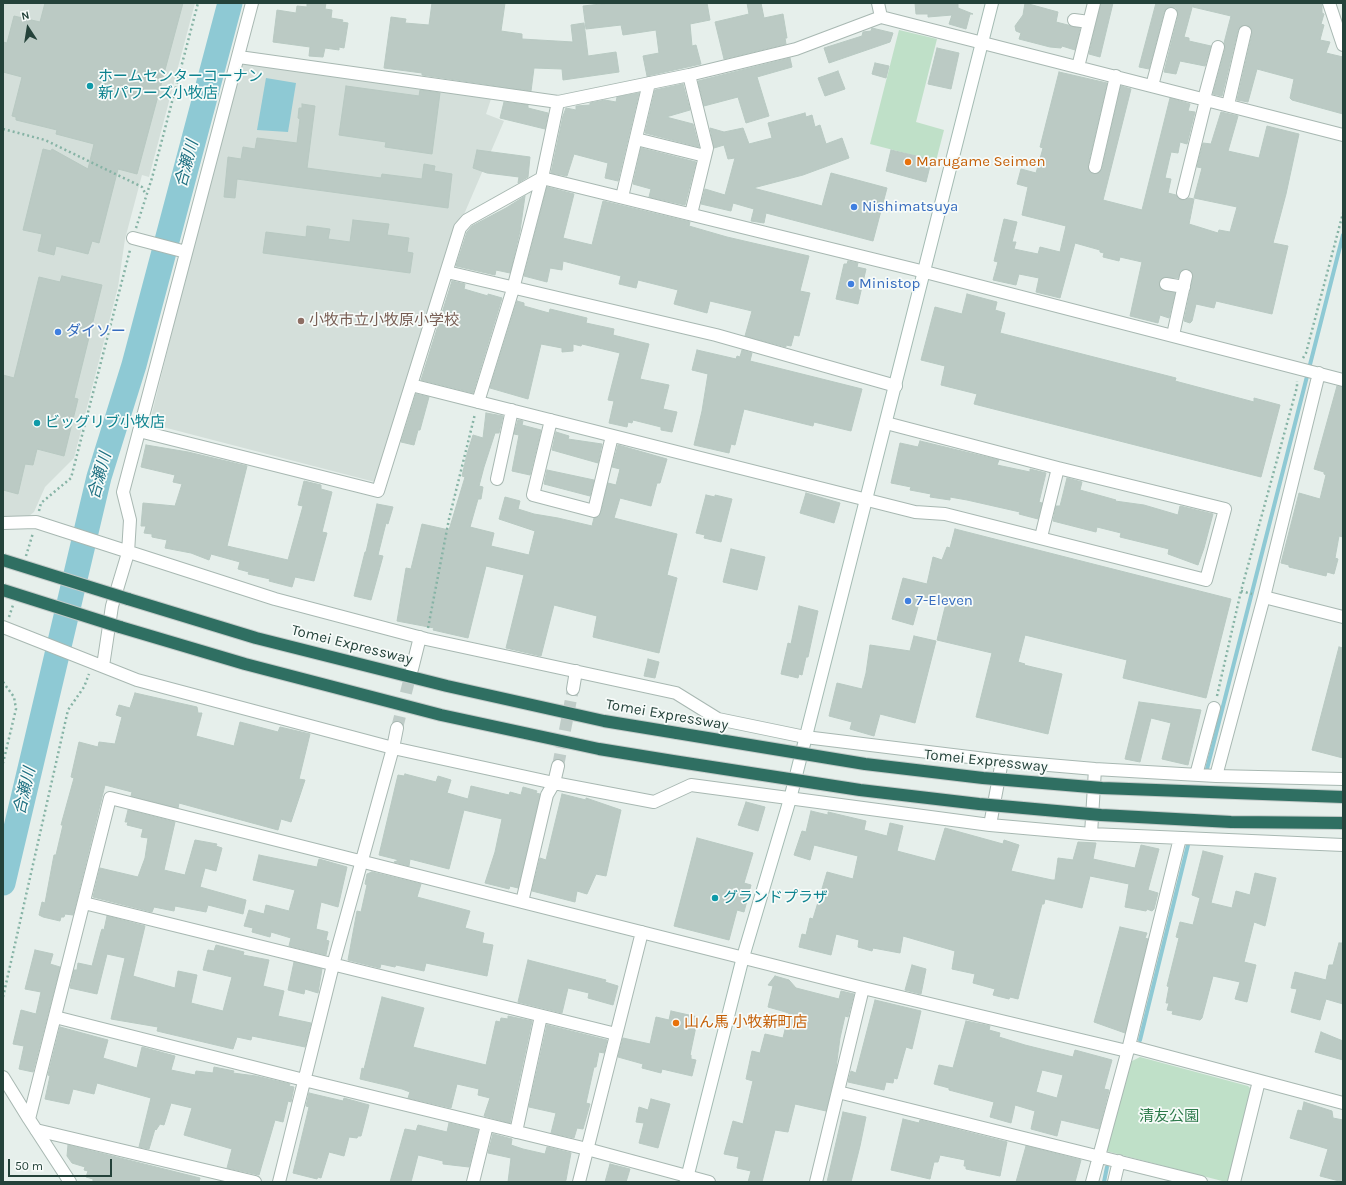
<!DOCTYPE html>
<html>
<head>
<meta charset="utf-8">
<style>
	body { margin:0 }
	#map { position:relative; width:1346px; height:1185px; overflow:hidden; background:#e6efeb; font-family:Karla,sans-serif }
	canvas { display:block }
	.frame { position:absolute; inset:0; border:4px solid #24423a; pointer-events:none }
	.north { position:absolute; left:8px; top:8px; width:40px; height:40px; -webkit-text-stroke:3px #f7fbf9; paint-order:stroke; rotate:348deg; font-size:11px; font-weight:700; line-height:16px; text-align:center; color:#24423a }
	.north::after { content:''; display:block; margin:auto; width:14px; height:18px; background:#24423a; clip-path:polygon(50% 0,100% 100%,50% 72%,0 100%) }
	.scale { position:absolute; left:8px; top:1159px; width:104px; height:18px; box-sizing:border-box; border:2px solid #24423a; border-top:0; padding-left:5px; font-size:12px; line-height:14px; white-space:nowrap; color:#24423a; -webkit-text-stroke:3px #f7fbf9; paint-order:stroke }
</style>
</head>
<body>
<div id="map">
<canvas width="1346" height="1185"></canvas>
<div class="frame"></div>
<div class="north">N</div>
<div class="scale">50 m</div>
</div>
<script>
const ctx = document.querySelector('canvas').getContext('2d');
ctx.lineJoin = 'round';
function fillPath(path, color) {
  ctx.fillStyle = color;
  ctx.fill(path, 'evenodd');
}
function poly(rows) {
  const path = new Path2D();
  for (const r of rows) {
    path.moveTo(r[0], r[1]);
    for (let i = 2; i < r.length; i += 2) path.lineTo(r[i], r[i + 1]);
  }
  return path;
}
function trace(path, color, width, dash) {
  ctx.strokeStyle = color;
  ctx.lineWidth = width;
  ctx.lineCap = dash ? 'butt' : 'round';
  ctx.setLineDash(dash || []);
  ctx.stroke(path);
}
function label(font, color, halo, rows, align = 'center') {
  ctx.font = font + ' Karla,"Noto Sans JP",sans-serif';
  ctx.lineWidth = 3.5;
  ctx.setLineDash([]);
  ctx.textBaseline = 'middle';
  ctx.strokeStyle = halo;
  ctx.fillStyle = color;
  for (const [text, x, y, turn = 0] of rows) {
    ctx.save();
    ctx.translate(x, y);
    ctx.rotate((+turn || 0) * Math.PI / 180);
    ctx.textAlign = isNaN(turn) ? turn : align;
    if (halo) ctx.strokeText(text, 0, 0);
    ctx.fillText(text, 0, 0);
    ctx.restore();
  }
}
const built = poly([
	[3,3,195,3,149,177,142,175,125,239,118,287,74,458,45,487,34,512,29,516,3,518],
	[239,62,491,99,486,114,504,121,459,226,375,482,159,426,151,417]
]);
const green = poly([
	[899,30,937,39,916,122,944,130,936,161,870,144],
	[1140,1057,1248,1086,1253,1091,1231,1178,1226,1182,1106,1151,1128,1063]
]);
const water = poly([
	[266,78,296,83,288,132,257,130]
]);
const stream = poly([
	[1207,769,1343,235],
	[1140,1040,1188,845],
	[1104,1182,1107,1167]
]);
const river = poly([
	[3,883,99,477,134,365,230,3]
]);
const building = poly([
	[45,3,183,3,137,174,118,169,99,243,92,241,88,254,56,246,54,255,38,251,42,234,23,230,43,149,51,151,52,149,88,169,94,144,56,134,57,130,16,120,16,117,12,116,22,77,3,72,3,42,7,43,14,16,40,22,45,3],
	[307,3,326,3,325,9,332,10,331,18,343,20,342,22,348,23,344,48,339,47,339,50,325,48,323,57,309,56,310,47,273,42,277,10,296,13,297,6,307,7,307,3],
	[432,3,505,3,501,31,522,34,522,39,573,42,571,25,584,23,588,56,616,52,619,72,563,80,562,69,534,68,531,91,422,75,422,73,384,68,391,17,406,19,405,23,429,25,432,3],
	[610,3,707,3,710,20,690,24,692,46,696,45,701,64,647,76,643,56,659,53,656,30,623,35,621,25,586,29,583,6,610,3],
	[747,3,761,3,764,18,783,14,787,38,785,38,786,44,724,59,715,22,749,14,747,3],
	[915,3,958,3,958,8,973,14,970,14,966,29,949,24,952,15,928,17,928,14,916,14,915,3],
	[1025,3,1058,12,1056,22,1080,28,1075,50,1062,46,1061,48,1050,47,1019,39,1021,33,1016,31,1015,26,1023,15,1025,3],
	[1101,3,1113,3,1100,57,1089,54,1101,3],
	[1156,3,1322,3,1322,13,1324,14,1321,24,1324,25,1320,40,1330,42,1326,53,1343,57,1343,114,1292,100,1290,98,1294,79,1257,69,1248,102,1237,100,1252,34,1250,27,1246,25,1240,27,1238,30,1222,96,1213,94,1225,49,1224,43,1231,16,1193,7,1193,4,1184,37,1189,38,1189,41,1211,46,1205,66,1180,61,1176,74,1164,72,1178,16,1176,8,1169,7,1164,12,1149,69,1139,67,1156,3],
	[872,28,893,33,890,42,829,63,824,48,862,36,863,32,871,31,872,28],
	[937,48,959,53,951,89,928,84,937,48],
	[790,58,792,67,757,77,769,116,746,123,738,97,704,106,698,81,790,58],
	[875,63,889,66,886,78,872,74,875,63],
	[838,71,845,89,825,96,818,78,838,71],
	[1059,72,1107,83,1088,165,1090,172,1094,174,1100,172,1102,169,1121,86,1131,89,1103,200,1142,210,1170,98,1190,104,1188,111,1195,112,1187,144,1180,142,1178,153,1171,152,1165,178,1171,179,1168,193,1176,195,1182,200,1189,198,1194,199,1189,224,1218,233,1219,230,1230,232,1237,207,1194,198,1202,168,1197,167,1203,143,1211,144,1221,112,1238,116,1228,151,1259,158,1267,126,1299,134,1286,194,1273,243,1288,246,1272,314,1216,301,1214,308,1196,304,1192,321,1190,323,1184,321,1193,277,1191,271,1187,269,1181,271,1178,278,1164,277,1159,282,1162,290,1175,293,1169,318,1160,315,1158,323,1130,316,1142,262,1120,257,1119,261,1103,257,1104,253,1100,252,1100,250,1075,243,1060,298,1036,292,1039,278,1019,274,1016,285,993,280,998,262,994,261,1004,219,1017,222,1012,242,1016,242,1014,249,1038,254,1040,247,1060,252,1066,226,1022,215,1028,187,1017,184,1021,169,1036,173,1043,148,1040,147,1059,72],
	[683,84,690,110,666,117,693,124,699,147,645,133,655,90,683,84],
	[346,86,419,96,420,90,440,93,432,154,385,147,386,142,339,135,346,86],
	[639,93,618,181,605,178,608,163,574,154,567,176,551,173,563,116,566,108,576,110,576,106,590,105,590,103,605,100,616,102,617,97,639,93],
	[504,102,528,105,528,108,548,113,545,129,500,118,504,102],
	[302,104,315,106,307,168,381,178,382,174,422,179,424,164,435,166,434,171,452,174,448,208,237,179,235,198,224,197,228,157,241,159,243,147,255,149,257,138,297,143,300,119,298,118,299,108,302,108,302,104],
	[805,113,806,117,812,115,815,127,820,125,826,144,842,138,849,158,803,175,753,188,822,206,831,173,887,188,873,241,766,213,764,223,751,221,754,209,733,203,731,211,701,204,705,189,725,195,735,158,728,159,724,145,714,148,710,128,724,132,743,128,749,144,772,138,768,123,805,113],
	[641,148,696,162,685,205,649,197,651,189,633,184,641,148],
	[477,150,530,157,528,177,518,183,519,177,487,173,473,168,477,150],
	[891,150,929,159,928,166,930,166,926,182,886,171,891,150],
	[547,187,574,194,563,238,592,245,603,201,690,222,689,226,727,237,809,256,800,291,810,293,799,336,794,335,791,346,786,345,786,347,745,336,752,311,710,301,707,313,674,304,678,290,638,280,636,288,619,284,621,276,563,261,562,270,550,268,547,282,524,276,547,187],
	[525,196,520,231,510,273,496,270,495,275,456,266,467,232,472,226,506,208,525,196],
	[353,220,389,224,387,235,409,238,407,252,413,253,410,273,263,253,266,232,306,237,307,226,330,229,328,239,350,242,353,220],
	[848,261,858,263,857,267,866,269,858,304,836,299,844,264,847,264,848,261],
	[62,276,102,285,74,398,78,399,64,456,37,449,33,465,25,464,18,494,3,490,3,375,14,378,39,277,60,282,62,276],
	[452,281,465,284,464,289,488,296,488,294,502,298,473,393,421,380,452,281],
	[967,294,997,302,995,310,1005,313,1000,333,1176,378,1175,381,1254,402,1254,398,1280,405,1261,477,974,404,977,394,941,385,945,366,921,360,935,307,962,314,967,294],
	[517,301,524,303,524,306,549,313,550,309,587,318,586,323,614,329,613,335,649,344,640,379,669,385,663,409,677,412,672,432,661,430,661,427,633,420,632,423,628,422,627,427,609,423,614,401,608,400,620,353,582,344,581,346,573,344,573,351,562,352,562,348,541,344,528,399,490,388,517,301],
	[697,350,736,359,737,356,740,357,742,350,752,353,750,361,862,389,851,431,814,422,813,426,744,409,735,445,731,444,729,453,694,445,702,411,708,374,692,370,697,350],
	[1337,386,1343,387,1343,537,1339,536,1335,558,1338,559,1334,574,1327,572,1326,576,1289,567,1289,565,1281,563,1299,493,1320,499,1326,475,1324,474,1324,472,1314,469,1337,386],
	[416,394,429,397,420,430,418,430,414,445,401,442,416,394],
	[486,413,503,416,499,433,495,433,484,467,479,486,483,487,481,499,478,499,470,527,494,533,491,546,529,555,535,531,499,519,505,497,520,501,518,509,534,514,558,518,592,526,594,518,599,516,601,513,608,483,616,485,620,469,612,467,618,445,667,459,660,483,657,483,651,506,620,498,614,518,677,534,667,575,677,578,659,653,593,637,597,616,554,605,541,656,506,648,524,575,486,566,468,638,433,630,434,628,397,621,406,568,411,569,422,524,449,530,465,477,462,476,467,454,473,435,483,438,486,413],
	[518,420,523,421,522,425,541,430,530,475,512,471,519,435,514,434,518,420],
	[556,432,569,436,568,439,602,444,598,463,552,450,556,432],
	[920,441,999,460,997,465,1030,472,1030,469,1046,473,1039,502,1042,503,1038,519,1019,514,1020,512,967,500,950,497,950,500,930,497,931,494,910,490,911,487,891,483,900,443,918,447,920,441],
	[146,445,188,452,247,466,227,546,288,560,303,506,298,505,304,481,321,485,321,489,332,492,322,532,327,533,314,581,295,577,292,587,269,581,270,579,248,574,249,572,238,569,240,562,211,554,209,560,191,553,165,548,167,540,152,537,152,534,144,533,146,526,141,526,143,503,175,506,182,484,173,482,175,475,141,467,146,445],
	[547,470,594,480,590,496,544,484,547,470],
	[1067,478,1082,482,1080,490,1116,500,1115,501,1144,505,1178,515,1180,506,1213,514,1204,548,1198,565,1168,554,1169,549,1120,537,1121,533,1097,527,1096,532,1053,521,1056,506,1060,506,1067,478],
	[806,493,840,503,834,523,800,513,806,493],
	[706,495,715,497,715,495,732,499,721,542,704,538,705,535,696,533,706,495],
	[377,504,393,507,388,524,386,523,378,555,383,556,371,600,354,596,365,552,366,552,377,504],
	[955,529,1231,599,1206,698,1123,678,1127,660,1025,635,1018,662,1025,664,1024,665,1062,674,1048,734,976,717,992,653,937,640,946,603,921,596,913,625,892,619,903,578,927,584,933,557,942,560,947,547,950,548,955,529],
	[731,549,765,557,757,590,723,582,731,549],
	[799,606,818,611,808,657,806,657,802,675,799,674,798,678,781,674,788,643,791,644,799,606],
	[914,636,936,641,915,723,880,714,874,736,850,729,852,722,829,716,837,683,862,689,866,673,870,645,910,651,914,636],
	[1339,647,1343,648,1343,758,1312,750,1339,647],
	[648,659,659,662,655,678,644,676,648,659],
	[135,693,197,707,198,713,202,713,196,736,234,746,240,722,278,732,280,727,310,734,299,779,305,780,291,822,281,819,278,830,179,803,178,808,131,796,132,792,105,785,73,915,65,914,64,917,61,917,60,921,43,917,39,915,42,902,45,903,54,855,56,855,63,825,61,825,74,778,71,777,79,742,98,747,99,742,115,744,122,717,116,715,119,705,130,708,135,693],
	[1139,702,1201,710,1188,765,1162,759,1171,723,1151,718,1140,762,1125,759,1139,702],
	[405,774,436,782,438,776,451,780,447,793,468,799,471,786,509,795,510,792,521,795,523,787,537,791,536,793,540,794,518,888,510,886,509,889,485,883,495,852,502,819,464,810,449,869,410,859,409,866,394,862,399,860,379,855,398,775,404,776,405,774],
	[562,794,586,800,586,798,621,810,606,876,596,874,587,894,577,891,575,902,532,891,540,858,546,860,562,794],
	[746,802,765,807,758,831,738,825,746,802],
	[128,810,175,822,164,870,185,875,195,840,217,844,216,846,222,848,216,871,205,868,200,887,246,900,243,914,208,905,206,912,175,906,174,911,154,907,152,912,93,897,100,868,138,877,145,858,148,838,141,837,143,829,127,825,128,822,125,822,128,810],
	[811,811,828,815,828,812,866,821,864,830,887,836,890,823,903,826,897,851,935,861,945,828,1003,844,1004,840,1019,845,1011,871,1052,880,1055,880,1058,858,1073,860,1078,842,1096,843,1093,859,1135,868,1141,845,1159,849,1148,890,1158,893,1154,909,1152,911,1147,909,1146,911,1125,907,1129,884,1090,876,1082,908,1045,899,1044,904,1042,904,1018,999,1010,997,1009,999,993,995,995,989,973,983,975,974,952,969,955,951,903,936,900,953,873,948,872,951,858,947,859,940,836,934,831,955,799,947,802,934,806,935,810,918,813,919,827,872,853,879,858,856,814,845,810,860,794,855,802,831,806,832,811,811],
	[697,838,753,853,744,883,751,885,744,912,737,910,729,940,674,926,697,838],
	[1203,851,1223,856,1211,903,1232,908,1236,891,1250,895,1255,873,1276,878,1265,926,1254,922,1244,962,1256,965,1247,1002,1235,999,1240,982,1213,976,1202,1018,1200,1020,1172,1014,1173,1011,1167,1010,1169,1003,1166,1003,1169,987,1167,986,1179,938,1176,937,1180,922,1193,925,1200,898,1192,895,1203,851],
	[259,855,317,867,319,859,347,867,338,907,321,902,316,929,328,932,326,940,329,941,326,955,289,946,291,938,271,932,270,937,252,932,253,928,244,926,249,910,264,914,266,905,289,911,295,890,253,880,259,855],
	[372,872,421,884,417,897,470,911,465,928,484,933,482,943,493,945,487,976,426,963,424,971,396,965,395,967,381,964,380,968,348,960,357,911,361,912,367,885,365,884,367,874,372,872],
	[107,916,145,926,133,976,175,988,178,971,197,975,191,1003,223,1011,232,977,203,970,208,950,214,951,216,945,244,952,243,955,269,960,263,986,284,991,278,1016,311,1023,305,1047,252,1036,251,1040,237,1037,233,1049,157,1031,158,1027,111,1019,125,958,107,954,97,994,70,988,74,970,77,970,78,963,92,966,101,932,102,929,104,930,107,916],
	[1120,927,1147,933,1145,938,1148,939,1125,1033,1094,1022,1120,927],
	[1339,943,1343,943,1343,1004,1326,999,1320,1020,1291,1012,1297,989,1291,988,1295,972,1326,980,1329,965,1333,965,1339,943],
	[35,950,53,954,50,964,60,967,33,1072,19,1069,24,1046,13,1044,21,1010,36,1014,41,992,25,989,35,950],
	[528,960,606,980,605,982,618,986,613,1005,588,998,589,993,568,988,562,1013,518,1002,528,960],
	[294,962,322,969,318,993,305,989,304,994,288,990,294,962],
	[912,965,926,969,921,994,905,990,912,965],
	[775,976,789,980,796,988,839,999,841,991,854,994,848,1017,845,1016,840,1038,836,1068,826,1111,795,1104,788,1132,775,1130,762,1182,748,1182,751,1171,737,1168,739,1157,724,1154,733,1121,743,1124,753,1081,746,1079,752,1051,760,1053,765,1034,783,1038,789,1013,768,1007,773,986,768,985,775,976],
	[382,997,424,1008,413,1047,486,1065,496,1021,500,1022,501,1018,508,1019,508,1016,532,1021,510,1123,484,1116,490,1098,478,1095,479,1089,457,1084,451,1108,408,1098,410,1092,402,1089,360,1079,362,1068,364,1069,382,997],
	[875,1000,921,1011,912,1049,906,1047,897,1079,894,1078,893,1083,886,1082,884,1090,848,1082,851,1071,856,1073,875,1000],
	[671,1011,698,1017,690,1055,691,1055,691,1059,696,1060,692,1076,662,1069,661,1073,642,1068,643,1064,618,1057,623,1038,650,1044,656,1017,669,1020,671,1011],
	[966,1021,990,1026,989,1030,1000,1033,999,1037,1025,1045,1073,1057,1075,1050,1112,1060,1104,1089,1109,1090,1099,1129,1061,1120,1057,1136,1031,1129,1035,1111,1015,1105,1011,1123,990,1117,994,1102,949,1090,949,1088,934,1084,939,1065,953,1068,966,1021],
	[1042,1070,1063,1075,1057,1098,1036,1092,1042,1070],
	[547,1025,607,1040,604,1053,599,1052,596,1067,594,1067,586,1103,590,1104,583,1129,577,1128,574,1138,551,1133,556,1113,529,1107,547,1025],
	[60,1027,108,1040,103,1058,137,1068,142,1047,175,1056,171,1070,195,1075,196,1071,213,1073,214,1067,234,1071,233,1073,256,1076,290,1084,289,1086,294,1087,291,1102,288,1101,283,1122,275,1120,259,1175,227,1168,232,1149,184,1135,192,1108,171,1103,164,1125,160,1124,156,1130,155,1129,149,1149,139,1147,151,1098,97,1083,94,1094,73,1089,69,1104,45,1099,50,1076,48,1075,60,1027],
	[1321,1032,1343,1041,1343,1060,1315,1052,1321,1032],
	[309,1093,343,1101,344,1098,369,1105,361,1136,358,1136,357,1138,349,1137,344,1156,329,1152,321,1178,318,1177,317,1179,293,1173,309,1107,306,1106,309,1093],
	[651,1099,670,1104,658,1148,639,1143,644,1123,636,1122,639,1107,648,1110,651,1099],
	[1304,1102,1332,1111,1333,1118,1343,1120,1343,1182,1320,1176,1328,1149,1290,1138,1298,1110,1302,1111,1304,1102],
	[843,1112,866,1117,860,1146,851,1182,827,1182,843,1112],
	[903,1119,919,1123,920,1120,1007,1142,1000,1176,966,1169,966,1166,964,1166,965,1160,940,1155,938,1162,934,1162,930,1179,891,1170,903,1119],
	[449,1123,478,1130,469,1167,443,1164,443,1161,418,1155,411,1182,390,1182,405,1129,416,1131,418,1125,447,1132,449,1123],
	[493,1134,512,1139,511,1145,523,1149,545,1154,547,1147,571,1153,566,1180,565,1182,508,1182,511,1158,488,1153,493,1134],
	[68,1145,200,1178,199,1182,93,1182,93,1179,86,1177,88,1171,84,1170,85,1167,72,1163,67,1156,68,1145],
	[1026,1146,1081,1160,1075,1182,1016,1182,1026,1146],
	[610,1164,630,1169,626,1182,605,1182,610,1164]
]);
const streetTunnel = poly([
	[397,728,412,669],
	[558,766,573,689]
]);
const path = poly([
	[3,129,45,140,132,182,142,187,146,195],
	[136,228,152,178,198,3],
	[1303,358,1306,353,1343,213],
	[39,511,41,503,71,478,130,250],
	[26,556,33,533],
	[1241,591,1252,594],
	[9,617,13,605],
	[428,628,449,519,475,414],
	[3,682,14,697,16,709,3,763],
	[1217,696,1241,591,1297,387,1297,381],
	[3,997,68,710,84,687,89,674]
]);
const street = poly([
	[878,3,881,17],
	[1329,3,1343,45],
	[1074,20,1089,22],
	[239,57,558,102],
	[1078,67,1094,3],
	[689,75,707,148,691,214],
	[1152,86,1171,14],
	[1204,99,1218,47],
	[1228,105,1245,32],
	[636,139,705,156],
	[1095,167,1116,76],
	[1183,193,1206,100],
	[622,197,649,83],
	[133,238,186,252],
	[447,272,716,335,896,386],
	[1166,284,1184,287],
	[1173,335,1186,276],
	[411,385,915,512,945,514,1206,580,1225,509,1058,468,886,423],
	[478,402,513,289,542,178,558,102,689,75,796,49,881,17,1343,135],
	[551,420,533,495,594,511,612,436],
	[139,431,378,491,460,228,467,220,542,178,925,272,1343,380],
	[497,479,512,410],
	[3,523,36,522,275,599,426,639,676,693,718,719,805,737,1002,761,1095,769,1216,776,1343,779],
	[1041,537,1058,468],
	[1264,597,1343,617],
	[3,627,137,680,393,748,554,783,654,802,691,785,990,825,1091,834,1343,845],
	[103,666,112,606,128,553,130,520,123,492,252,3],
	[412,669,420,637],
	[573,689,576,671],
	[1196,775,1214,708],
	[1216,776,1264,597,1319,373],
	[990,825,1002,761],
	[1091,834,1095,769],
	[522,902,547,795,554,783,558,766],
	[84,903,616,1034],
	[55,1017,304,1080,587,1149,709,1182],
	[1129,1046,1343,1103],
	[3,1077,29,1119,70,1182],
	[838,1092,1201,1182],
	[29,1119,110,798,863,988,1127,1051],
	[36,1130,255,1182],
	[516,1132,541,1016],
	[279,1182,333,965,393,748,397,728],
	[473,1182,487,1125],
	[579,1182,642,932],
	[816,1182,863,988],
	[1092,1182,1129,1046,1180,838],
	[1114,1182,1119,1161],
	[1234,1182,1259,1081]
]);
const secondary = poly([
	[686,1182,743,957,790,799,992,3]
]);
const highway = poly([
	[128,599,256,638,447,686,604,721,677,733],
	[120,627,245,664,441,715,599,749,673,761]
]);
const highwayBridge = poly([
	[3,560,128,599],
	[3,590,120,627],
	[677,733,865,764,983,778,1102,788,1343,797],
	[673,761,860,790,979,804,1101,815,1231,822,1343,823]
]);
const markers = [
	[90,86,4,"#0f9aa8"],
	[908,162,4,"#e8710a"],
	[854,207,4,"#3f7fe0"],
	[851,284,4,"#3f7fe0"],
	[301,321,4,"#8d6e63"],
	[58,332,4,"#3f7fe0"],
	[37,423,4,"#0f9aa8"],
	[908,601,4,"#3f7fe0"],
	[715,898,4,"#0f9aa8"],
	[676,1023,4,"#e8710a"]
];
const cultureNames = [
	["ホームセンターコーナン",98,77],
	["新パワーズ小牧店",98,94],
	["ビッグリブ小牧店",45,423],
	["グランドプラザ",723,898]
];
const foodNames = [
	["Marugame Seimen",916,162],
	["山ん馬 小牧新町店",684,1023]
];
const shopNames = [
	["Nishimatsuya",862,207],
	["Ministop",859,284],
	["ダイソー",66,332],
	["7-Eleven",916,601]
];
const educationNames = [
	["小牧市立小牧原小学校",309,321]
];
const streetNames = [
	["Tomei Expressway",352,645,14],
	["Tomei Expressway",667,715,10],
	["Tomei Expressway",986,761,6]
];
const parkNames = [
	["清友公園",1169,1117]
];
const waterNames = [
	["合瀬川",187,164,-75],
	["合瀬川",100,476,-75],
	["合瀬川",25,791,-77]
];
fillPath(built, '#d4dfda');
fillPath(green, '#bfe0c8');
fillPath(water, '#8ec9d4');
trace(stream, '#8ec9d4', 4);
trace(river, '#8ec9d4', 25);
fillPath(building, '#bbcac4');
trace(building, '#b8c9c2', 1);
trace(streetTunnel, '#bfccc8', 12, [12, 6]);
trace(street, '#a8b8b2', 14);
trace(secondary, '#a4bbb3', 14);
trace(highway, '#c2cac8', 14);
trace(path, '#86b3a5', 2.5, [2, 3]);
trace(street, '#fff', 12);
trace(secondary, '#fff', 12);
trace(highway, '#2f6f62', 12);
trace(highwayBridge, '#c2cac8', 14, []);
trace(highwayBridge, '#2f6f62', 12);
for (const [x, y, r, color] of markers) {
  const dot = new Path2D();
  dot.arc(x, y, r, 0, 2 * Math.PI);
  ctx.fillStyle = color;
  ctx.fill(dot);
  trace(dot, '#f7fbf9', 1.5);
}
label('15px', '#0d838f', '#f7fbf9', cultureNames, 'left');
label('15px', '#c56008', '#f7fbf9', foodNames, 'left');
label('15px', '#366cbe', '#f7fbf9', shopNames, 'left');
label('15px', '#785e54', '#f7fbf9', educationNames, 'left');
label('15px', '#24423a', '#f7fbf9', streetNames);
label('15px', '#2d7a4b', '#f7fbf9', parkNames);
label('italic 16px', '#1c6f80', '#f7fbf9', waterNames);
</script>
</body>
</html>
